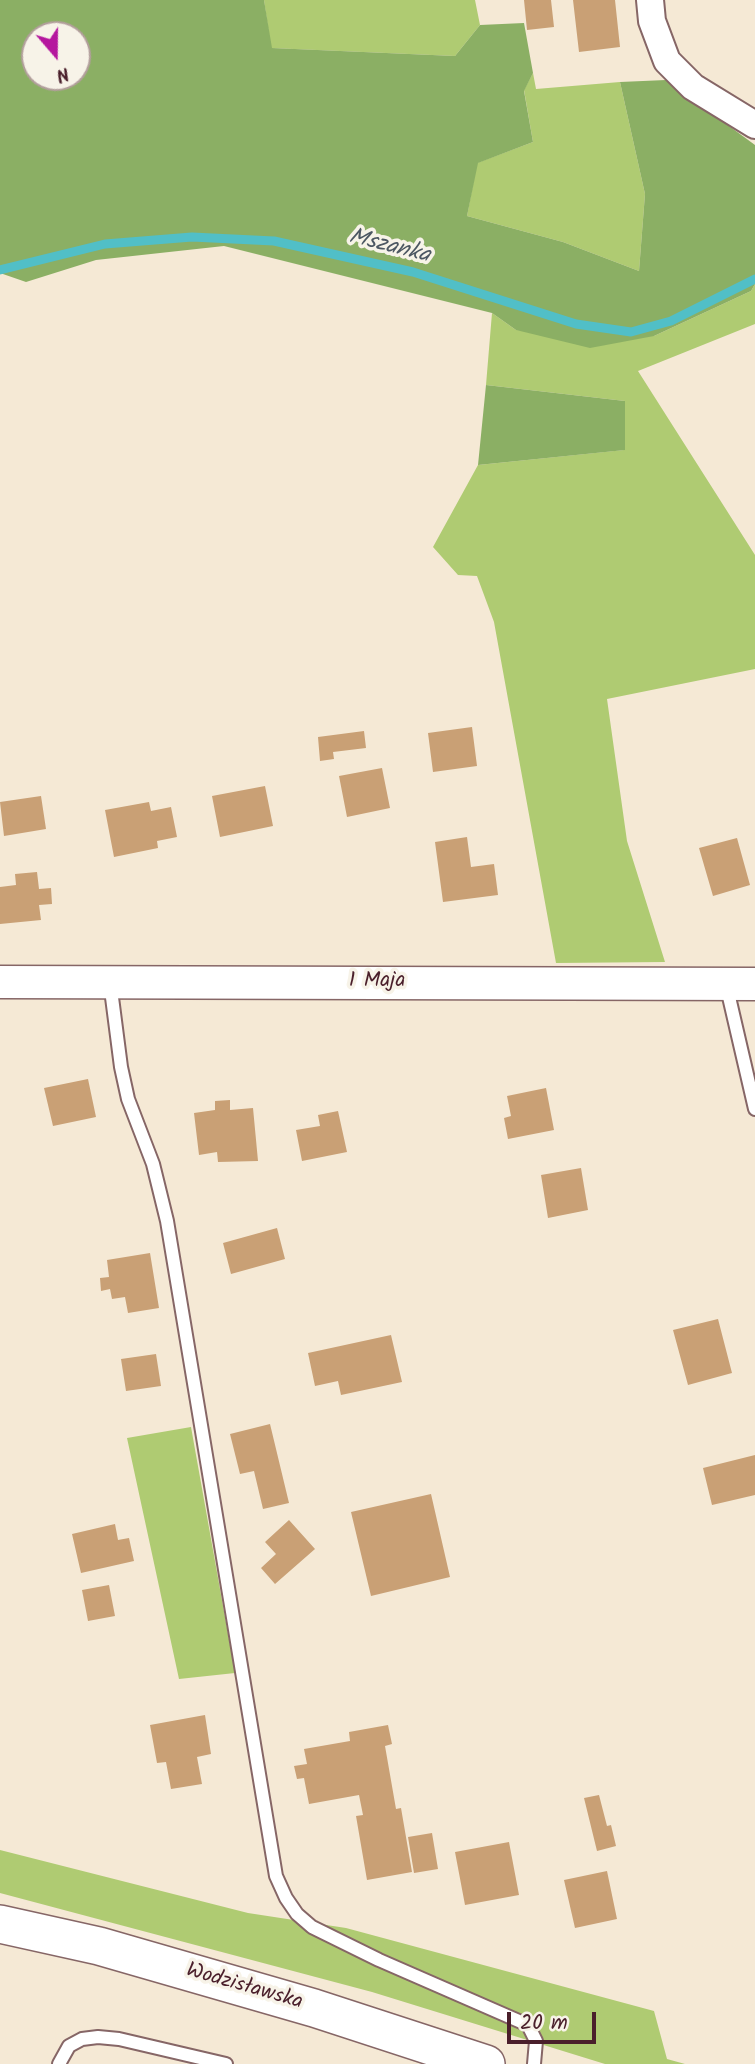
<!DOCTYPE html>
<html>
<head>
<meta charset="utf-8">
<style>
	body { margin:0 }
	#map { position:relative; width:755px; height:2064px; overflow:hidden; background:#f5e9d5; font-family:Kalam,sans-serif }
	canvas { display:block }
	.north { position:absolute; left:21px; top:21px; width:70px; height:70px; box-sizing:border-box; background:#f7f3e8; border:2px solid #b29e9c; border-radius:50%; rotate:160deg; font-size:19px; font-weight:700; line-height:28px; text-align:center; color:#4a1f2b }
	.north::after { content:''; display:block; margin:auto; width:24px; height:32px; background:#b5179e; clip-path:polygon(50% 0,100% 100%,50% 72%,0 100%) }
	.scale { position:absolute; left:507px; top:2012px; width:89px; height:32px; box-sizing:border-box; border:4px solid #4a1f2b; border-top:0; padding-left:9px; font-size:21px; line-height:24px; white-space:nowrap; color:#4a1f2b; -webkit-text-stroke:5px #f7f3e8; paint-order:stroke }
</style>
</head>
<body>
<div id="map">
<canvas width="755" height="2064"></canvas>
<div class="north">N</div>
<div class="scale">20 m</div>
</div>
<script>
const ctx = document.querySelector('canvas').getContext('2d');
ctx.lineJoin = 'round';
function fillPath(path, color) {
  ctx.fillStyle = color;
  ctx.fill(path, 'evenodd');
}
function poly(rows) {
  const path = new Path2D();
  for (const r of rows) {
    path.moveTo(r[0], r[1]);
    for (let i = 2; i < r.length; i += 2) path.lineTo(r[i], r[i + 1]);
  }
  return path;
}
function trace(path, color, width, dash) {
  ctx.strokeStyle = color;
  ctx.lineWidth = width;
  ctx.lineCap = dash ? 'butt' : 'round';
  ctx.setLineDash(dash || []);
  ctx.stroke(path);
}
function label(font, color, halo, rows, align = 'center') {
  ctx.font = font + ' Kalam,sans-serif';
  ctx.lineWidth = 7;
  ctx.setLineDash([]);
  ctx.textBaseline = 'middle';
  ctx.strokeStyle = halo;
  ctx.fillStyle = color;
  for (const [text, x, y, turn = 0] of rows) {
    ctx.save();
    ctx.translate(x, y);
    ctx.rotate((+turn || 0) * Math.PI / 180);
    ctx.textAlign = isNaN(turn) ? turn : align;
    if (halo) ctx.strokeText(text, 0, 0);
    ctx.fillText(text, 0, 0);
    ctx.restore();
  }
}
const green = poly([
	[264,0,475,0,480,25,455,56,271,48],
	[533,73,536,89,620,82,645,194,639,271,563,242,467,216,477,163,533,142,524,90],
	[755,284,755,324,638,371,755,555,755,669,607,699,627,841,665,962,556,963,494,622,477,576,458,575,433,547,478,465,624,450,625,401,486,385,492,313,516,330,654,336,751,291],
	[191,1427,235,1673,179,1679,127,1438],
	[0,1850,248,1913,346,1928,654,2011,667,2059,685,2064,605,2064,372,1992,0,1893]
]);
const forest = poly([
	[0,0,264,0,272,48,455,56,480,25,524,23,533,73,524,91,533,142,478,163,467,216,563,242,639,271,645,194,620,82,666,80,755,145,755,284,751,291,654,336,590,348,516,330,492,313,224,246,96,260,26,282,0,273],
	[35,35,77,35,77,77,35,77],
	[486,385,625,401,625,450,478,465]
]);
const stream = poly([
	[0,270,105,244,192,237,274,241,413,272,576,324,631,332,671,321,755,279]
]);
const building = poly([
	[524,0,551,0,554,27,527,30],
	[573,0,615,0,620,47,579,52],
	[472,727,477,766,433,772,428,733],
	[364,731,366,748,333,752,334,759,320,761,318,737],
	[382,768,390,808,347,817,339,776],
	[265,786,273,826,220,837,212,796],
	[41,796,46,829,4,836,0,802],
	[149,802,151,811,171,807,177,837,157,841,158,848,114,857,105,810],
	[467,837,471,867,494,864,498,895,443,902,435,842],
	[737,838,750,885,713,896,699,848],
	[37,872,39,889,51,888,52,904,39,905,41,920,0,924,0,887,16,885,15,874],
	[88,1079,96,1117,53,1126,44,1088],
	[546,1088,554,1130,508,1139,504,1118,511,1116,507,1096],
	[230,1100,230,1110,253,1108,258,1161,218,1162,217,1152,199,1155,194,1113,215,1110,215,1101],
	[338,1111,347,1152,302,1161,296,1130,320,1126,318,1115],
	[581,1168,588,1210,548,1218,541,1175],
	[277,1228,285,1259,231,1274,223,1243],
	[150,1253,159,1308,128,1313,125,1297,112,1299,110,1289,101,1291,100,1278,109,1277,107,1260],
	[718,1319,732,1373,688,1385,673,1330],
	[391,1335,402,1382,341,1395,338,1381,315,1386,308,1353],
	[156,1354,161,1386,126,1391,121,1359],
	[270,1424,289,1503,263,1509,254,1471,240,1474,230,1434],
	[755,1455,755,1495,712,1505,703,1468],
	[431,1494,450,1577,371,1596,351,1512],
	[289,1520,315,1549,275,1584,261,1568,276,1554,265,1542],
	[115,1524,118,1540,129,1538,134,1561,81,1573,72,1534],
	[109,1585,115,1616,88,1621,82,1590],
	[205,1715,211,1754,197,1757,202,1784,171,1789,166,1762,157,1763,150,1725],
	[388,1725,392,1744,385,1746,396,1809,401,1808,412,1872,367,1880,356,1816,363,1815,359,1795,309,1804,304,1778,297,1779,294,1766,307,1764,304,1749,350,1741,349,1732],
	[599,1795,607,1826,611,1825,616,1846,597,1851,584,1798],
	[432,1833,438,1869,414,1873,408,1837],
	[509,1842,519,1895,465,1905,455,1852],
	[607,1871,617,1919,575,1928,564,1880]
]);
const service = poly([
	[110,982,121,1067,128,1099,153,1164,167,1221,276,1876,286,1898,297,1914,312,1927,379,1960,528,2025,536,2041,534,2064],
	[726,984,755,1109],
	[59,2064,69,2046,82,2039,98,2037,119,2039,226,2064]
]);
const minor = poly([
	[650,0,652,21,667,61,693,87,755,125]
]);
const tertiary = poly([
	[0,982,755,984]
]);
const secondary = poly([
	[0,1924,99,1946,314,2008,486,2064]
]);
const streetNames = [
	["1 Maja",377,982],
	["Wodzisławska",244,1988,16]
];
const waterNames = [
	["Mszanka",389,248,14]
];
fillPath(green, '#afcb72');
fillPath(forest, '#8baf64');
trace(stream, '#51bfc7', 9);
fillPath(building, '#c9a075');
trace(service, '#866666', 16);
trace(minor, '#866666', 30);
trace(tertiary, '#866666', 35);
trace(secondary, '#866666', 40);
trace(service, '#fff', 12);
trace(minor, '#fff', 26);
trace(tertiary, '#fff', 32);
trace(secondary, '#fff', 37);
label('21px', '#4a1f2b', '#f7f3e8', streetNames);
label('italic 23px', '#4c5762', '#f7f3e8', waterNames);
</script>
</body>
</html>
